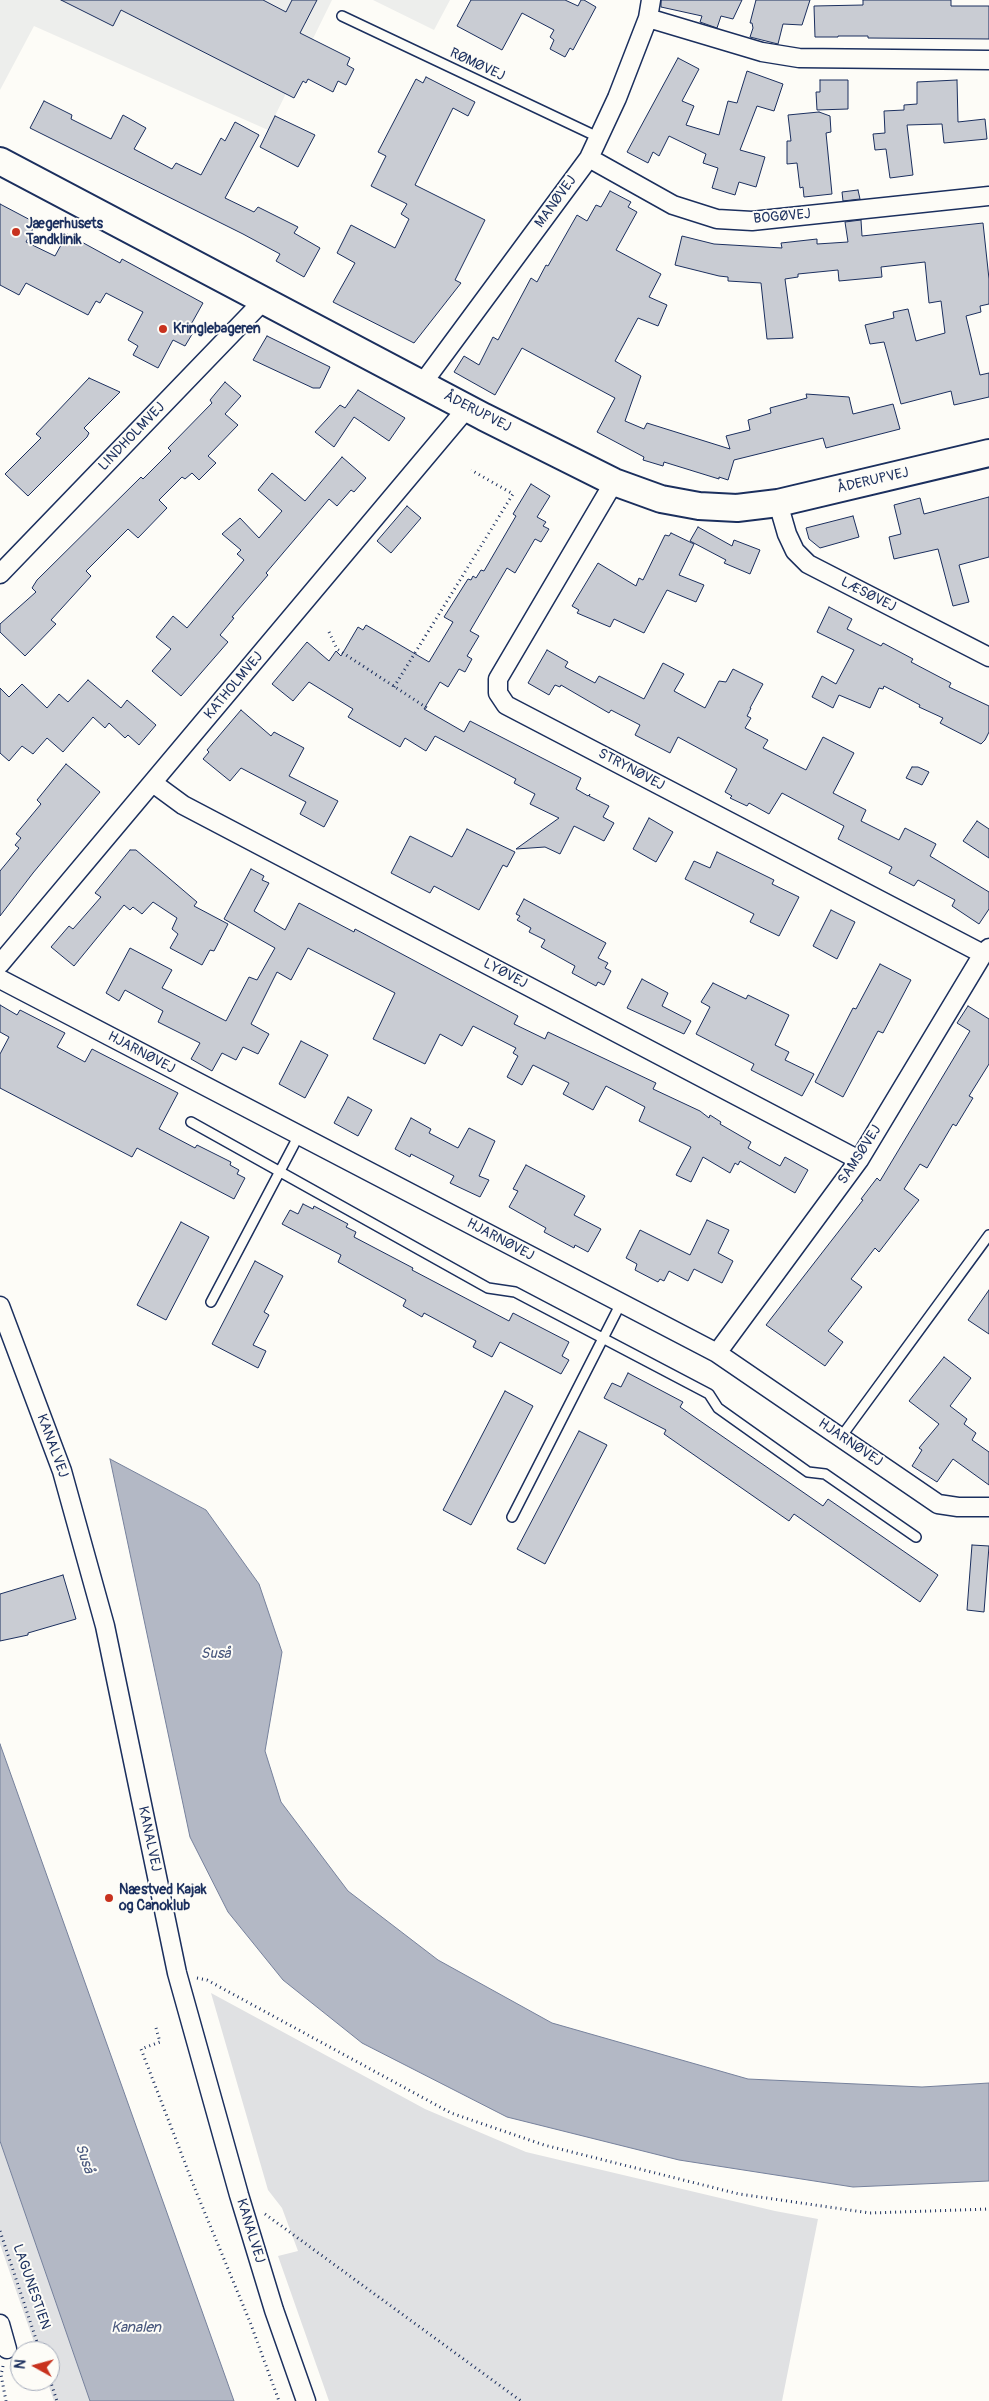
<!DOCTYPE html>
<html>
<head>
<meta charset="utf-8">
<style>
	body { margin:0 }
	#map { position:relative; width:989px; height:2401px; overflow:hidden; background:#fdfcf7; font-family:Pangolin,sans-serif }
	canvas { display:block }
	.north { position:absolute; left:10px; top:2341px; width:50px; height:50px; box-sizing:border-box; background:#fdfcf7; border:1px solid #a3aaba; border-radius:50%; rotate:277deg; font-size:14px; font-weight:700; line-height:20px; text-align:center; color:#1b2f5e }
	.north::after { content:''; display:block; margin:auto; width:18px; height:22px; background:#c8321e; clip-path:polygon(50% 0,100% 100%,50% 72%,0 100%) }
</style>
</head>
<body>
<div id="map">
<canvas width="989" height="2401"></canvas>
<div class="north">N</div>
</div>
<script>
const ctx = document.querySelector('canvas').getContext('2d');
ctx.lineJoin = 'round';
function fillPath(path, color) {
  ctx.fillStyle = color;
  ctx.fill(path, 'evenodd');
}
function poly(rows) {
  const path = new Path2D();
  for (const r of rows) {
    path.moveTo(r[0], r[1]);
    for (let i = 2; i < r.length; i += 2) path.lineTo(r[i], r[i + 1]);
  }
  return path;
}
function trace(path, color, width, dash) {
  ctx.strokeStyle = color;
  ctx.lineWidth = width;
  ctx.lineCap = dash ? 'butt' : 'round';
  ctx.setLineDash(dash || []);
  ctx.stroke(path);
}
function label(font, color, halo, rows, align = 'center') {
  ctx.font = font + ' Pangolin,sans-serif';
  ctx.lineWidth = 4;
  ctx.setLineDash([]);
  ctx.textBaseline = 'middle';
  ctx.strokeStyle = halo;
  ctx.fillStyle = color;
  for (const [text, x, y, turn = 0] of rows) {
    ctx.save();
    ctx.translate(x, y);
    ctx.rotate((+turn || 0) * Math.PI / 180);
    ctx.textAlign = isNaN(turn) ? turn : align;
    if (halo) ctx.strokeText(text, 0, 0);
    ctx.fillText(text, 0, 0);
    ctx.restore();
  }
}
const built = poly([
	[0,0,332,0,268,130,34,26,0,90],
	[373,0,450,0,434,30]
]);
const green = poly([
	[211,1993,425,2109,526,2152,775,2211,818,2219,782,2401,329,2401,278,2256,298,2251,282,2208,268,2190],
	[0,2141,90,2401,54,2401,47,2381,50,2381,50,2351,37,2351,0,2244]
]);
const water = poly([
	[110,1459,206,1510,259,1584,282,1652,265,1751,281,1802,348,1891,438,1960,552,2023,748,2079,922,2087,989,2083,989,2181,853,2187,679,2160,507,2117,362,2043,283,1980,228,1912,190,1837,110,1459],
	[0,1744,234,2401,90,2401,0,2141,0,1744]
]);
const building = poly([
	[61,0,263,0,286,12,292,0,317,0,300,33,350,58,347,65,354,69,346,85,338,81,333,92,308,79,306,83,303,81,294,98,121,10,113,26,61,0],
	[471,0,565,0,578,6,581,0,584,0,596,7,573,50,570,48,565,57,550,49,554,40,550,37,554,30,522,13,502,50,457,26,471,0],
	[661,0,742,0,733,19,721,16,717,28,700,22,702,16,661,7,661,0],
	[756,0,810,0,802,25,783,24,778,44,750,37,753,28,752,23,750,23,756,0],
	[863,0,951,0,951,6,989,6,989,39,868,38,868,36,838,36,838,37,815,37,814,6,863,5,863,0],
	[678,58,699,69,682,101,694,106,686,125,719,135,728,101,737,103,747,71,783,84,774,111,757,106,740,150,765,157,756,187,739,182,735,195,712,188,718,168,703,163,706,154,669,136,659,156,653,152,648,163,627,152,678,58],
	[426,77,475,102,468,116,453,108,415,185,485,220,455,280,461,283,414,343,333,302,355,263,337,253,351,225,395,248,409,219,401,214,407,204,371,186,386,156,378,152,416,79,423,83,426,77],
	[820,80,848,80,848,109,817,110,816,92,820,92,820,80],
	[957,80,958,122,985,119,987,139,944,143,942,124,907,125,913,175,890,178,886,149,875,150,873,134,885,133,884,111,904,110,904,105,917,104,917,82,957,80],
	[44,101,72,115,71,119,111,139,123,115,146,128,134,149,172,169,176,163,201,175,221,138,225,141,235,122,259,135,225,198,254,212,258,207,298,227,294,233,320,248,304,277,276,261,280,254,243,234,30,128,44,101],
	[819,112,830,116,831,132,826,133,832,194,804,197,803,187,800,188,797,163,787,164,787,141,791,141,788,115,819,112],
	[275,116,315,135,298,167,260,147,275,116],
	[858,190,860,199,843,201,842,192,858,190],
	[610,191,631,202,628,207,637,212,616,250,661,274,649,297,667,305,658,326,638,318,615,361,641,376,625,421,644,429,647,423,730,449,726,436,750,430,748,420,771,413,770,408,807,398,806,394,849,397,853,414,893,404,900,429,826,448,823,438,734,460,728,480,719,477,719,479,664,462,663,466,643,460,644,457,597,432,615,398,522,348,495,395,454,372,464,356,479,365,493,337,498,340,531,278,537,282,546,265,548,266,577,215,587,221,596,205,601,207,610,191],
	[0,204,36,223,26,242,55,256,67,234,120,263,122,259,203,303,189,328,194,331,185,346,173,340,158,368,133,355,138,346,128,340,143,312,106,293,100,303,96,301,88,315,26,283,19,295,0,285,0,204],
	[861,220,862,236,983,223,989,279,989,304,980,306,981,312,966,316,980,375,989,373,989,397,954,405,951,391,901,404,884,342,870,344,865,325,894,318,893,312,908,309,916,341,945,333,941,301,929,303,925,262,881,267,882,277,839,281,838,270,798,274,798,277,785,279,793,338,767,339,761,283,728,281,728,277,719,276,675,265,682,236,714,244,782,248,781,243,817,239,817,244,848,242,845,222,861,220],
	[267,336,330,367,320,388,313,388,253,360,267,336],
	[89,378,120,392,84,428,89,433,87,437,28,496,5,474,41,438,36,434,89,378],
	[225,382,241,396,225,414,238,425,208,456,216,463,199,480,192,473,185,479,182,477,159,500,167,508,138,538,128,529,86,571,91,576,51,620,56,624,25,656,0,632,0,624,36,592,32,588,37,580,141,477,143,479,171,451,168,448,212,403,210,400,225,382],
	[358,390,405,418,389,441,354,417,334,447,315,432,340,405,345,408,358,390],
	[342,457,366,478,354,492,351,490,337,506,329,499,266,573,268,575,232,617,234,618,220,635,228,642,181,696,152,671,171,649,156,637,173,616,187,628,244,560,237,554,241,550,222,534,240,518,259,538,282,511,258,490,272,473,305,501,342,457],
	[531,484,550,496,537,517,546,522,543,526,549,529,541,542,535,539,515,573,507,568,470,631,479,636,467,656,472,659,465,672,459,669,448,687,440,682,424,709,464,732,470,721,581,778,576,789,588,796,590,794,589,796,609,806,603,817,614,823,604,841,574,826,560,854,545,847,516,849,559,818,530,804,535,794,514,783,516,779,435,736,426,751,405,738,400,747,348,717,353,709,309,682,293,701,272,684,307,642,329,661,336,651,341,656,358,627,363,630,366,625,429,662,453,622,444,617,468,579,471,580,473,576,476,578,481,570,484,571,516,516,513,514,531,484],
	[989,497,989,557,959,565,969,602,953,606,938,549,894,559,889,537,901,534,894,505,920,498,924,514,989,497],
	[407,506,421,518,391,553,377,541,407,506],
	[853,516,859,537,820,548,809,539,806,528,853,516],
	[698,527,732,546,734,540,760,550,750,574,724,563,726,560,690,541,698,527],
	[671,533,694,544,679,575,704,585,696,602,667,590,644,633,614,619,610,627,577,613,579,610,572,606,598,563,636,586,639,578,643,580,665,535,669,536,671,533],
	[829,607,852,619,847,629,881,646,883,643,913,659,911,662,951,683,949,687,989,706,989,732,985,740,981,744,940,723,943,718,919,707,920,705,884,686,883,689,879,688,870,708,839,695,833,708,812,697,822,676,836,684,854,650,817,632,829,607],
	[547,650,568,662,565,667,595,683,599,676,644,699,663,663,684,674,674,691,705,708,719,681,726,682,733,669,763,684,750,708,751,708,747,716,751,718,745,728,768,740,763,748,806,770,823,737,854,753,833,793,866,810,861,821,899,840,905,828,936,844,930,856,989,892,989,909,979,924,952,906,955,900,918,880,914,886,889,873,892,867,838,839,844,826,782,793,769,814,749,803,747,806,730,798,732,796,725,792,737,769,678,737,670,753,635,735,640,725,611,710,609,713,561,685,560,687,555,685,549,695,528,683,547,650],
	[88,680,121,708,127,700,156,725,139,745,128,735,125,738,109,723,105,728,93,717,63,752,47,738,33,754,22,746,9,761,0,753,0,688,9,697,22,684,47,708,59,694,68,702,88,680],
	[241,710,271,736,274,732,304,748,289,776,338,801,324,827,300,814,306,802,241,768,230,781,203,759,209,752,207,750,241,710],
	[66,764,100,792,33,873,0,916,0,871,19,848,15,845,21,838,16,834,41,804,37,800,66,764],
	[912,767,918,767,929,772,922,785,906,778,912,767],
	[649,818,673,832,656,862,633,849,649,818],
	[977,821,989,829,989,858,963,841,977,821],
	[467,829,515,852,507,867,503,865,479,910,434,886,430,893,391,873,410,836,452,857,467,829],
	[130,850,136,850,197,902,194,906,228,924,214,951,210,950,202,965,170,948,178,934,172,929,177,918,153,902,142,914,133,907,130,910,124,905,74,966,51,947,69,926,73,929,101,897,95,893,130,850],
	[717,852,774,880,772,884,799,897,779,936,750,922,754,914,685,879,694,861,710,868,717,852],
	[251,869,264,876,262,880,269,883,254,911,285,930,299,903,354,932,355,929,518,1016,514,1024,545,1039,548,1032,656,1083,653,1089,700,1111,709,1118,710,1115,721,1122,720,1124,751,1142,748,1148,780,1166,785,1157,808,1170,795,1193,740,1161,738,1165,735,1163,730,1173,703,1157,691,1182,676,1175,691,1147,639,1121,645,1107,606,1086,593,1110,563,1094,569,1083,533,1065,522,1085,507,1077,518,1056,513,1053,516,1048,473,1026,462,1046,440,1034,425,1064,373,1039,395,993,308,948,291,980,277,972,251,1024,269,1034,258,1054,243,1047,236,1060,222,1053,212,1071,191,1059,200,1043,158,1022,163,1011,125,990,119,1001,106,993,130,948,172,970,162,988,226,1021,249,977,257,980,275,948,224,919,251,869],
	[524,899,606,943,598,958,608,963,605,968,611,971,604,985,598,982,596,986,572,973,575,966,541,947,545,940,529,932,531,928,517,920,520,916,516,914,524,899],
	[831,910,855,922,837,959,813,946,831,910],
	[880,964,911,980,883,1033,878,1031,843,1097,815,1082,853,1008,856,1009,880,964],
	[642,979,668,993,662,1006,691,1021,684,1034,627,1008,642,979],
	[713,983,746,999,748,995,789,1015,775,1045,789,1052,785,1060,814,1074,802,1096,751,1070,754,1064,696,1034,710,1007,701,1002,713,983],
	[0,1005,17,1015,20,1010,65,1033,57,1047,85,1062,92,1049,178,1093,159,1129,195,1148,197,1145,231,1162,230,1165,239,1170,237,1174,245,1178,234,1199,137,1148,132,1157,0,1088,0,1054,9,1037,0,1032,0,1005],
	[968,1006,989,1019,989,1064,969,1096,973,1098,956,1126,953,1124,927,1168,920,1164,904,1189,919,1200,879,1252,875,1248,851,1279,862,1287,828,1331,843,1342,825,1366,766,1325,863,1200,861,1199,877,1178,880,1181,970,1031,957,1023,968,1006],
	[301,1041,328,1055,305,1098,279,1084,301,1041],
	[348,1097,372,1110,358,1136,334,1123,348,1097],
	[411,1118,431,1129,429,1133,458,1148,469,1128,495,1141,479,1176,489,1180,480,1197,450,1183,454,1176,411,1154,410,1157,395,1149,411,1118],
	[526,1165,585,1196,574,1215,601,1229,588,1252,575,1245,574,1248,544,1232,546,1228,509,1207,518,1191,513,1189,526,1165],
	[303,1204,313,1209,314,1206,348,1224,346,1227,356,1232,354,1237,413,1268,412,1270,509,1321,513,1313,569,1342,562,1356,569,1360,561,1374,500,1342,492,1357,473,1347,476,1341,424,1313,422,1317,403,1306,406,1300,338,1262,341,1255,282,1224,290,1210,298,1214,303,1204],
	[707,1220,729,1230,718,1253,733,1261,722,1283,694,1269,688,1281,669,1271,664,1281,660,1279,658,1282,635,1270,637,1264,626,1258,640,1230,690,1255,707,1220],
	[181,1222,209,1237,166,1320,137,1305,181,1222],
	[255,1261,283,1276,264,1312,269,1315,253,1345,266,1351,258,1368,212,1344,255,1261],
	[989,1290,989,1334,968,1320,989,1290],
	[944,1357,971,1378,950,1406,967,1419,964,1424,976,1433,972,1440,989,1452,989,1485,953,1459,937,1482,912,1466,922,1450,919,1448,939,1424,909,1401,944,1357],
	[628,1373,683,1402,680,1407,823,1506,828,1499,938,1575,920,1602,794,1514,789,1521,664,1434,666,1430,604,1398,612,1383,621,1387,628,1373],
	[505,1391,533,1406,471,1525,443,1510,505,1391],
	[579,1431,607,1445,545,1564,517,1549,579,1431],
	[972,1545,989,1546,984,1612,967,1610,972,1545],
	[63,1575,76,1619,28,1633,28,1635,0,1641,0,1594,63,1575]
]);
const path = poly([
	[329,632,337,649,430,710],
	[394,687,513,494,471,470],
	[197,1978,207,1980,451,2113,544,2145,739,2194,870,2213,989,2209],
	[156,2028,160,2042,141,2049,195,2189,250,2322,279,2401],
	[265,2214,521,2401],
	[0,2231,40,2351],
	[3,2366,1,2375,6,2401],
	[50,2380,57,2401]
]);
const lane = poly([
	[342,16,600,138],
	[191,1122,488,1288,515,1292,709,1394,718,1408,808,1472,825,1474,916,1537],
	[211,1302,299,1135],
	[841,1437,989,1235],
	[512,1517,621,1303]
]);
const street = poly([
	[648,18,762,52,799,58,989,60],
	[589,158,673,205,717,219,752,221,989,196],
	[422,384,589,158,617,98,648,18,651,0],
	[614,482,498,679,498,693,506,705,983,954],
	[778,503,787,534,795,551,808,564,989,657],
	[0,574,265,299],
	[153,783,183,805,859,1160],
	[0,964,467,408],
	[0,979,717,1353,938,1504,958,1507,989,1507],
	[0,1306,62,1471,105,1626,177,1973,239,2195,274,2310,306,2401],
	[717,1353,859,1160,983,954,989,948],
	[0,2324,7,2349]
]);
const secondary = poly([
	[0,161,484,417,614,482,661,499,699,506,737,508,778,503,989,453]
]);
const markers = [
	[16,232,5,"#c8321e"],
	[163,329,5,"#c8321e"],
	[109,1898,5,"#c8321e"]
];
const streetNames = [
	["RØMØVEJ",477,65,25],
	["MANØVEJ",556,202,-54],
	["BOGØVEJ",782,217,-5],
	["ÅDERUPVEJ",477,412,27],
	["LINDHOLMVEJ",132,437,-46],
	["ÅDERUPVEJ",873,481,-13],
	["LÆSØVEJ",868,595,27],
	["KATHOLMVEJ",234,686,-50],
	["STRYNØVEJ",631,770,28],
	["LYØVEJ",505,974,28],
	["HJARNØVEJ",141,1053,28],
	["SAMSØVEJ",860,1155,-57],
	["HJARNØVEJ",500,1240,28],
	["HJARNØVEJ",850,1443,34],
	["KANALVEJ",52,1446,70],
	["KANALVEJ",149,1839,78],
	["KANALVEJ",250,2231,73],
	["LAGUNESTIEN",31,2287,71]
];
const poiNames = [
	["Jægerhusets",26,224],
	["Tandklinik",26,240],
	["Kringlebageren",173,329],
	["Næstved Kajak",119,1890],
	["og Canoklub",119,1906]
];
const waterNames = [
	["Suså",216,1654],
	["Suså",84,2159,71],
	["Kanalen",136,2328]
];
fillPath(built, '#edeeec');
fillPath(green, '#e0e1e3');
fillPath(water, '#b3b8c5');
trace(water, '#76819c', 1);
fillPath(building, '#c9ccd3');
trace(building, '#1b2f5e', 1);
trace(lane, '#1b2f5e', 12);
trace(street, '#1b2f5e', 21);
trace(secondary, '#1b2f5e', 30);
trace(path, '#1b2f5e', 3, [1, 4]);
trace(lane, '#fdfcf7', 9);
trace(street, '#fdfcf7', 18);
trace(secondary, '#fdfcf7', 26);
for (const [x, y, r, color] of markers) {
  const dot = new Path2D();
  dot.arc(x, y, r, 0, 2 * Math.PI);
  ctx.fillStyle = color;
  ctx.fill(dot);
  trace(dot, '#fdfcf7', 2);
}
label('14px', '#1b2f5e', '#fdfcf7', streetNames);
label('bold 14px', '#1b2f5e', '#fdfcf7', poiNames, 'left');
label('italic 15px', '#49587d', '#fdfcf7', waterNames);
</script>
</body>
</html>
